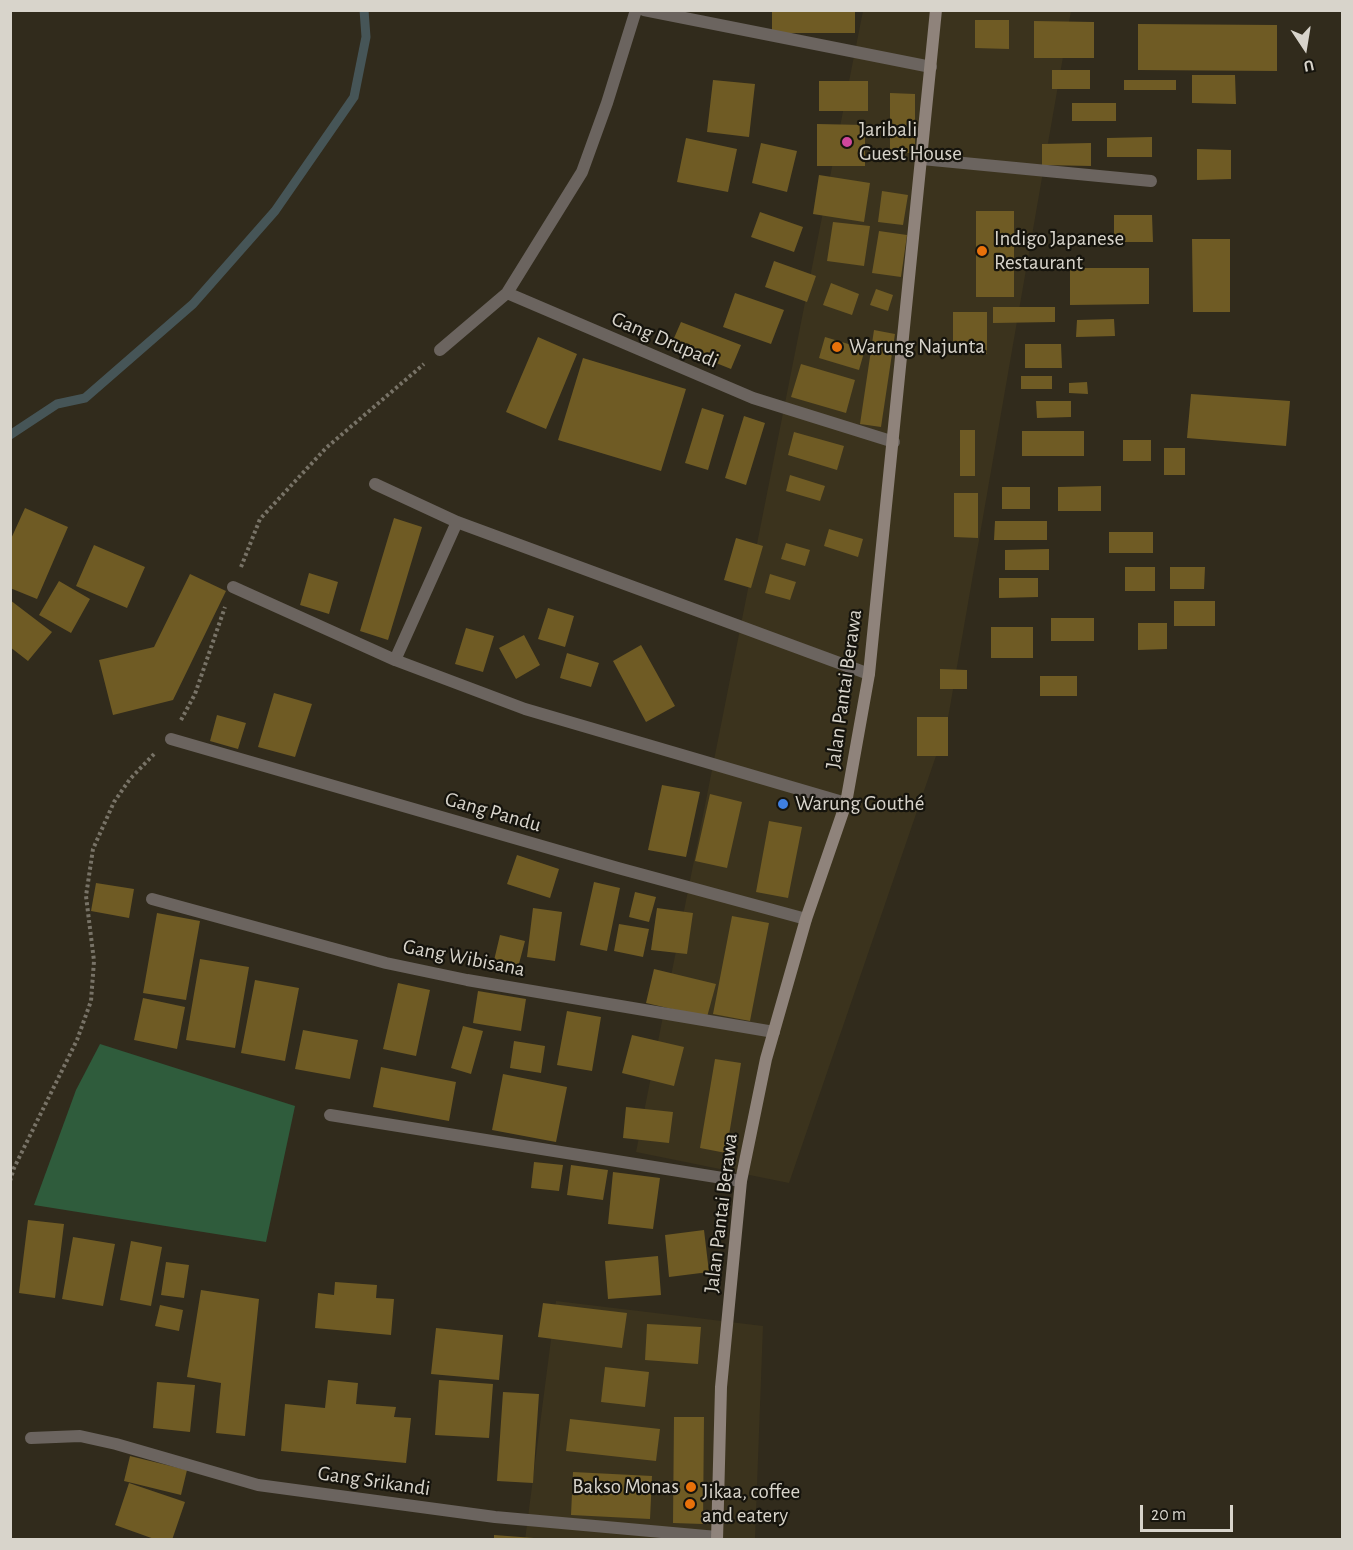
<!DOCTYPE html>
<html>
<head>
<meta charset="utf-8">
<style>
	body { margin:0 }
	#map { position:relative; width:1353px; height:1550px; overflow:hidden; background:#312b1c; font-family:"Alegreya Sans",sans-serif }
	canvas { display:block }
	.frame { position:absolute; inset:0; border:12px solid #d8d4cb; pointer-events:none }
	.north { position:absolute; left:1275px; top:18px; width:60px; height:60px; -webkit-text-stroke:4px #16140d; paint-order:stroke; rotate:168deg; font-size:16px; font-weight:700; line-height:24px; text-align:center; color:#d8d4cb }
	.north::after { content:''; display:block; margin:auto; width:21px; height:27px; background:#d8d4cb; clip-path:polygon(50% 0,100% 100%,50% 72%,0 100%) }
	.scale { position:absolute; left:1140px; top:1505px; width:93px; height:27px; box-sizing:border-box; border:3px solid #d8d4cb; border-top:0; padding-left:8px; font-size:18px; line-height:21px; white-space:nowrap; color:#d8d4cb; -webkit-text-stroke:4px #16140d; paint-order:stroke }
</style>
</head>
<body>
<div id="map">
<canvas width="1353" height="1550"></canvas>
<div class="frame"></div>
<div class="north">U</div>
<div class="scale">20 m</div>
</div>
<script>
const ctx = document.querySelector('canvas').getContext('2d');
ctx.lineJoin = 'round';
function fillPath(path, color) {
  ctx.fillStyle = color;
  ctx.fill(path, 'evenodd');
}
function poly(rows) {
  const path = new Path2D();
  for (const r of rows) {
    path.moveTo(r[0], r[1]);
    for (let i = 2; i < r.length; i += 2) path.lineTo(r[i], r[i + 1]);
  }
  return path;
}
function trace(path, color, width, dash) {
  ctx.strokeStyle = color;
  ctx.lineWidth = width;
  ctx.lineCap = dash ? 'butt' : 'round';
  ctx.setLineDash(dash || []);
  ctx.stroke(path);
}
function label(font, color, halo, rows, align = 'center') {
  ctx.font = font + ' "Alegreya Sans",sans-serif';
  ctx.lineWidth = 4.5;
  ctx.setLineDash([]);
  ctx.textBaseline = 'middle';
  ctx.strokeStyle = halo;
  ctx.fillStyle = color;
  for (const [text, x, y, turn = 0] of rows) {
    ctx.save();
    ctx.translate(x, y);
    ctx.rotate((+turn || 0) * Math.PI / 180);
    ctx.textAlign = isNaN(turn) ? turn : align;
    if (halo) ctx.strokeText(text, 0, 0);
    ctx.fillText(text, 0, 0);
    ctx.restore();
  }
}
const built = poly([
	[863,11,1071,11,947,724,789,1183,636,1152],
	[556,1301,763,1326,755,1539,525,1540]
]);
const green = poly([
	[100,1044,295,1106,266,1242,34,1205,76,1090]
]);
const stream = poly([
	[10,435,57,404,85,398,193,304,275,211,354,97,366,37,364,10]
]);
const building = poly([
	[772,10,855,10,855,33,772,33],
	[975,20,1009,20,1009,49,975,48],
	[1034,21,1094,22,1094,58,1034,58],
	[1138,24,1277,25,1277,71,1138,70],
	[1052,70,1090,70,1090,89,1052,89],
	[1192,75,1235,75,1236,104,1192,103],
	[713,80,755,84,749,137,707,132],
	[1124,80,1176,80,1176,90,1124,90],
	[819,81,868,81,868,111,819,111],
	[890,93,915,94,915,153,890,153],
	[1072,103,1116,103,1116,121,1072,121],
	[817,124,865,125,865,166,817,166],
	[1152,137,1152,157,1107,157,1107,138],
	[686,138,737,149,728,192,677,182],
	[761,143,797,151,787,192,752,183],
	[1091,143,1091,166,1042,165,1042,144],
	[1197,149,1231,150,1231,179,1197,180],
	[819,175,870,183,864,222,813,214],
	[882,191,908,195,903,225,878,222],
	[976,211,1014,211,1014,297,976,297],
	[760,212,803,227,794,252,751,237],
	[1114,215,1152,215,1153,242,1114,242],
	[833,222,870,226,864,266,827,261],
	[879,231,907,235,901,277,872,273],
	[1192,239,1230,239,1230,312,1193,312],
	[774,261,816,276,807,302,765,287],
	[1070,268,1149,268,1149,304,1070,305],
	[831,283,859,294,852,315,823,305],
	[876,289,893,295,888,311,870,305],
	[735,293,784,310,771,344,723,327],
	[993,307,1055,307,1055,322,993,323],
	[953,312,987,312,987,354,953,354],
	[1114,319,1115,336,1076,337,1077,320],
	[681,322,741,345,731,369,671,345],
	[874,330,895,334,881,427,860,424],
	[538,337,577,354,546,429,506,412],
	[825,337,865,349,859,370,819,358],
	[1025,344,1061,344,1062,368,1025,368],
	[583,358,686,389,661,471,558,440],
	[801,364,855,380,846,413,791,397],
	[1021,376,1052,376,1052,389,1021,389],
	[1087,382,1088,394,1069,393,1069,383],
	[1191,394,1290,401,1286,446,1187,438],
	[1036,401,1071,401,1071,417,1037,418],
	[702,408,724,415,708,470,685,463],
	[744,416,765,423,746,485,725,478],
	[960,430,975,430,975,476,960,476],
	[1022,431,1084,431,1084,456,1022,456],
	[794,432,844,446,837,470,788,455],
	[1123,440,1151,440,1151,461,1123,461],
	[1164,448,1185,448,1185,475,1164,475],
	[790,475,825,486,820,501,786,491],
	[1101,486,1101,511,1058,511,1058,487],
	[1002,487,1030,487,1030,509,1002,509],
	[954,493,978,493,978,538,954,537],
	[25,508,68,527,37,599,10,588,10,541],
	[394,518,422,527,388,640,360,631],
	[995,521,1047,521,1047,540,994,540],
	[829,529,863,539,858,557,824,546],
	[1109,532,1153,532,1153,553,1109,553],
	[736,538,763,546,751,588,724,580],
	[786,543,810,550,805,566,781,559],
	[94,545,145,567,127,608,76,586],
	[1049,549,1049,570,1005,570,1005,550],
	[1125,567,1155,567,1155,591,1125,591],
	[1170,567,1205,567,1204,589,1170,589],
	[309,573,338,582,329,614,300,605],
	[190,574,226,591,173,700,113,715,99,660,154,647],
	[770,574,796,582,790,600,765,593],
	[999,578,1038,578,1038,597,999,598],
	[59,581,90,599,71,633,39,615],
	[10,600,52,632,28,661,10,647],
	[1174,601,1215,601,1215,626,1174,626],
	[548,608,574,616,565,647,538,639],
	[1051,618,1094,618,1094,641,1051,641],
	[1138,623,1167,623,1167,649,1138,650],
	[991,627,1033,627,1033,658,991,658],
	[466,628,494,636,483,672,455,664],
	[524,635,540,665,516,679,499,648],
	[641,645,675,706,646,722,613,661],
	[567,653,599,663,591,687,560,678],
	[940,669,967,670,967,689,940,689],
	[1040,676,1077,676,1077,696,1040,696],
	[274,693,312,704,295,757,258,747],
	[217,715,246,723,238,749,210,741],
	[917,717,948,717,948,756,917,756],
	[662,785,700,792,686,857,648,850],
	[710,794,742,802,727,868,695,861],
	[769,821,802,827,788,898,756,892],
	[517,855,559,869,550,898,507,884],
	[594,882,620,888,607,951,580,945],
	[96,883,134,889,129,918,91,911],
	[635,892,656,897,649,922,629,917],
	[533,908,562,912,555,961,527,957],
	[657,908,693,913,687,954,651,950],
	[157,913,200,921,186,1000,143,993],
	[732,916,769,923,750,1021,713,1014],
	[619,924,649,929,643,957,614,951],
	[500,935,525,941,516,975,492,969],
	[200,959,249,967,235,1048,186,1040],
	[654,969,716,984,707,1017,646,1003],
	[255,980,299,988,285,1061,241,1053],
	[398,983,430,990,416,1056,383,1049],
	[478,991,526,999,521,1031,473,1023],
	[143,998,185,1007,177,1049,134,1040],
	[567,1011,601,1017,592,1071,557,1065],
	[463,1026,483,1031,471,1074,451,1068],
	[303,1030,358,1040,350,1079,295,1069],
	[632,1035,684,1047,674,1086,622,1073],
	[514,1041,545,1046,541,1073,510,1068],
	[715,1059,741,1063,726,1153,700,1148],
	[381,1067,456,1082,449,1121,373,1107],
	[503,1074,567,1087,556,1142,492,1130],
	[626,1107,673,1112,669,1143,623,1138],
	[534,1162,563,1165,559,1191,531,1188],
	[571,1165,608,1170,603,1200,567,1195],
	[613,1172,660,1178,653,1229,608,1224],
	[28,1220,64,1224,55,1298,19,1293],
	[704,1230,709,1272,669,1277,665,1235],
	[73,1237,115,1244,103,1306,62,1299],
	[131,1241,162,1247,151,1306,120,1300],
	[658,1256,661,1295,608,1299,605,1261],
	[166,1262,189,1265,184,1298,161,1295],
	[335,1282,377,1285,376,1298,394,1299,391,1335,315,1328,318,1293,334,1295],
	[201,1290,259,1299,245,1436,216,1433,221,1383,187,1377],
	[543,1303,627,1313,622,1348,538,1337],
	[160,1305,183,1310,179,1331,155,1326],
	[647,1324,701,1327,698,1364,645,1360],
	[436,1328,503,1335,499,1380,431,1374],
	[605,1367,649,1372,645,1407,601,1402],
	[328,1380,358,1383,356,1404,396,1407,394,1417,411,1418,406,1463,281,1451,285,1404,325,1408],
	[439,1380,493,1384,489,1438,435,1435],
	[157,1382,195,1385,190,1432,153,1428],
	[503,1392,539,1394,533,1483,497,1481],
	[674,1417,704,1417,703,1524,673,1523],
	[570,1419,660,1429,656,1461,566,1451],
	[130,1456,187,1470,181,1495,124,1481],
	[573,1472,652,1476,650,1519,571,1515],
	[129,1483,185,1502,172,1540,157,1540,115,1525],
	[494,1535,534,1538,534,1540,494,1540]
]);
const path = poly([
	[241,567,260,519,326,448,424,364],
	[181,720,195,694,225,607],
	[10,1181,14,1168,77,1040,91,1001,94,961,86,896,93,849,114,802,130,779,156,752]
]);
const street = poly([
	[644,10,931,67],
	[922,159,1151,181],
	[507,293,582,172,607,103,636,10],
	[440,350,507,293,753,398,894,442],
	[375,484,457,522,869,674],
	[233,587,395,660,525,709,846,803],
	[395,660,457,522],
	[171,739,618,868,806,919],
	[152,899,386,963,467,980,774,1032],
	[330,1115,741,1181],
	[31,1438,80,1436,116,1444,258,1485,495,1517,717,1537]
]);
const secondary = poly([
	[717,1540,721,1387,741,1181,766,1059,806,919,846,803,869,674,936,10]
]);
const markers = [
	[847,142,6,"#d1479c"],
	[982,251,6,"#e8710a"],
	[837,347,6,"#e8710a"],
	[783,804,6,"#3f7fe0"],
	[691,1487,6,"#e8710a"],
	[690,1504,6,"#e8710a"]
];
const poiNames = [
	["Jaribali",859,130],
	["Guest House",859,154],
	["Indigo Japanese",994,239],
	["Restaurant",994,263],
	["Warung Najunta",849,347],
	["Warung Gouthé",795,804],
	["Bakso Monas",679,1487,"right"],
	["Jikaa, coffee",702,1492],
	["and eatery",702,1516]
];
const streetNames = [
	["Gang Drupadi",665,340,23],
	["Jalan Pantai Berawa",844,689,-82],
	["Gang Pandu",493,812,16],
	["Gang Wibisana",464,958,11],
	["Jalan Pantai Berawa",721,1213,-83],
	["Gang Srikandi",374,1481,8]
];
fillPath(built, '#3b331d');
fillPath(green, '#2f5c3c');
trace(stream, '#465557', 9);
fillPath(building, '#6f5b24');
trace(path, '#787367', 4, [3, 3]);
trace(street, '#6b645f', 12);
trace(secondary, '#8f837b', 12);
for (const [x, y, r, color] of markers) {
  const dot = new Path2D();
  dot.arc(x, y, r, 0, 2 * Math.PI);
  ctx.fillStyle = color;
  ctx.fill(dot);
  trace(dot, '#16140d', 2);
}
label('21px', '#d8d4cb', '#16140d', poiNames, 'left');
label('21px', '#d8d4cb', '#16140d', streetNames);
</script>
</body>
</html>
